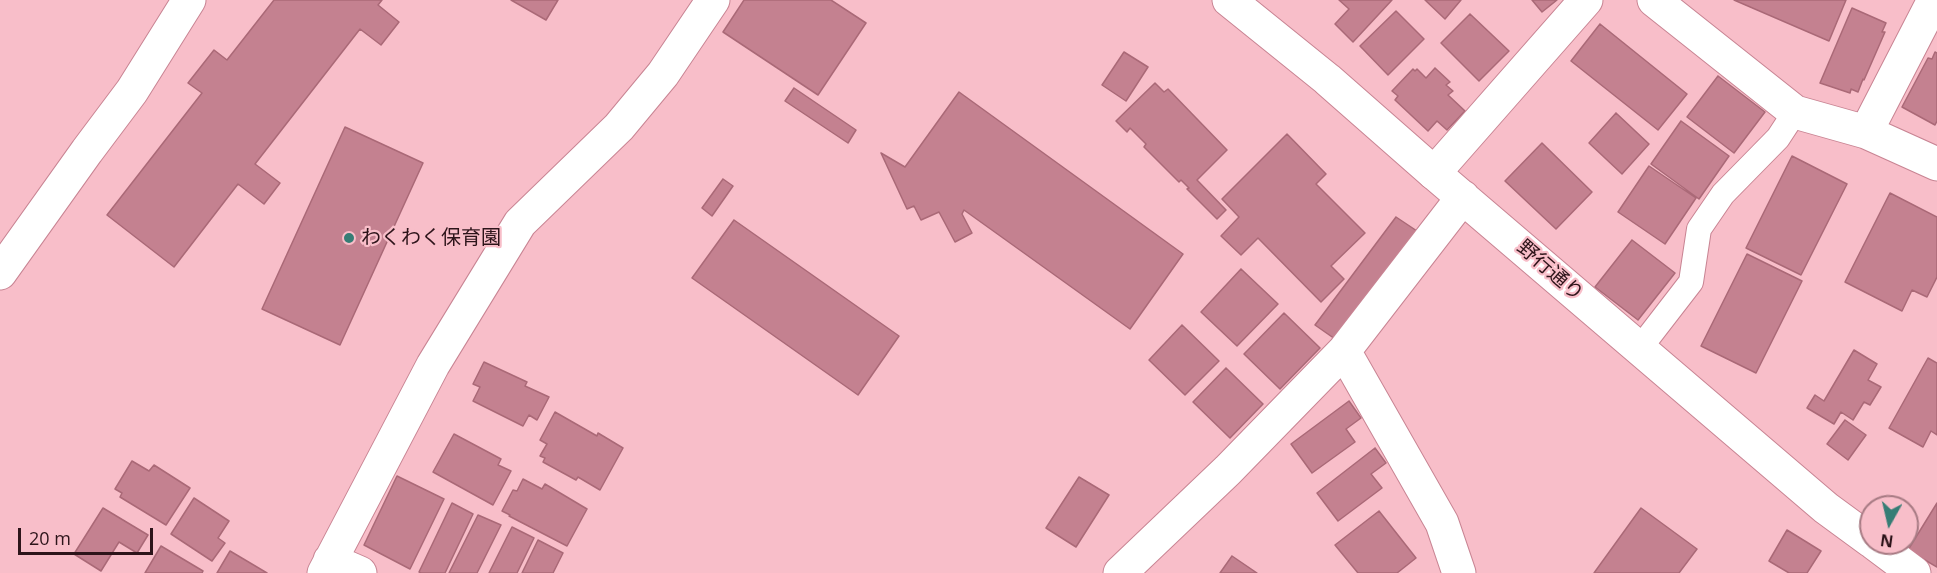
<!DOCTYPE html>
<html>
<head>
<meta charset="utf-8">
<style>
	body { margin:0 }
	#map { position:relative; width:1937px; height:573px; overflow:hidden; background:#f8bec9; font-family:"Open Sans",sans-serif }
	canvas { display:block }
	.north { position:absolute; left:1859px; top:495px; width:60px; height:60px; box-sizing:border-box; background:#f8bec9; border:2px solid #a77a83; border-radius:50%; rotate:188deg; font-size:16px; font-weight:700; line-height:24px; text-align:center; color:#2d141a }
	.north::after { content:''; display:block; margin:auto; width:21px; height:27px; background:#367d75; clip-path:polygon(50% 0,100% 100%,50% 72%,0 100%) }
	.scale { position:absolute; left:18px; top:528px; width:135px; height:27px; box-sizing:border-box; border:3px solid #2d141a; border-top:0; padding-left:8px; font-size:18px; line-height:21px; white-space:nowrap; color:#2d141a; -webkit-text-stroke:4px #f8bec9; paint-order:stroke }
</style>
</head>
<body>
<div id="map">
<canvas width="1937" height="573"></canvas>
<div class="north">N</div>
<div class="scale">20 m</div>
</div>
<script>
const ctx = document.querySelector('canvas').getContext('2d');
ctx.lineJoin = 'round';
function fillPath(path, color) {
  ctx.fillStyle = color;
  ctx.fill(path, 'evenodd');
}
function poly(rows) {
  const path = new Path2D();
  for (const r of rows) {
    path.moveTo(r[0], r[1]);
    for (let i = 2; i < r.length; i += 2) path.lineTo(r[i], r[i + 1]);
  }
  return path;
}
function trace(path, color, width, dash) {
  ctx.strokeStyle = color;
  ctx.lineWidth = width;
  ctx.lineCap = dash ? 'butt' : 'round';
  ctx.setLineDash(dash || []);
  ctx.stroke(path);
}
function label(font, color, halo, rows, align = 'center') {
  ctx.font = font + ' "Open Sans","Noto Sans JP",sans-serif';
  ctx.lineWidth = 4.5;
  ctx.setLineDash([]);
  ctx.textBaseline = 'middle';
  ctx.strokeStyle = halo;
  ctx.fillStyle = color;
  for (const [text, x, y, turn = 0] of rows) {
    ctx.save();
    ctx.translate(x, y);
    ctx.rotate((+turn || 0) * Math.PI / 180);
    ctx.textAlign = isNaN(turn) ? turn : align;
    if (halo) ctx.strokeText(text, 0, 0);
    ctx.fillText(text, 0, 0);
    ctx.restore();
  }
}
const building = poly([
	[274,0,382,0,378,5,399,22,381,45,360,29,255,164,280,183,264,204,238,184,174,267,107,215,202,93,188,83,214,50,227,60,274,0],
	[511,0,558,0,546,20,511,0],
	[744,0,831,0,866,23,818,95,723,32,744,0],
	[1339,0,1392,0,1353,42,1335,24,1349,9,1339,0],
	[1425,0,1461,0,1445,19,1425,0],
	[1532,0,1557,0,1542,12,1532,0],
	[1734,0,1846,0,1829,41,1734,0],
	[1852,8,1886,23,1882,32,1885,32,1864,80,1863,79,1858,92,1851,89,1850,93,1820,83,1852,8],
	[1396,11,1424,39,1388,75,1360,46,1396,11],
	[1470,14,1509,51,1479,81,1441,43,1470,14],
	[1600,24,1687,94,1658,130,1571,61,1600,24],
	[1124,52,1148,67,1126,101,1102,85,1124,52],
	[1935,52,1937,53,1937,121,1935,125,1902,107,1928,58,1932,59,1935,52],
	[1435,68,1450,82,1446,85,1453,91,1448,95,1465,111,1447,130,1437,121,1428,131,1395,100,1398,96,1392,91,1413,69,1415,71,1417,69,1426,78,1435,68],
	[1718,76,1765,112,1734,153,1687,117,1718,76],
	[1155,83,1164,92,1168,89,1227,150,1197,180,1226,210,1217,219,1187,189,1189,188,1181,180,1179,182,1144,147,1146,144,1130,128,1127,132,1116,121,1155,83],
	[794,88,856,130,848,143,785,101,794,88],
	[959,92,1183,254,1130,329,964,210,962,214,972,233,955,242,939,212,921,220,914,206,907,209,881,153,905,167,959,92],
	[1616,113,1649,144,1622,174,1589,143,1616,113],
	[1681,121,1729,156,1699,199,1651,164,1681,121],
	[345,127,423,163,340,345,262,309,345,127],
	[1287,134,1326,174,1316,184,1365,233,1331,266,1344,279,1321,302,1258,238,1241,255,1221,236,1239,217,1222,199,1287,134],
	[1542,143,1592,192,1556,229,1505,181,1542,143],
	[1792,156,1847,184,1801,275,1746,248,1792,156],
	[1649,166,1696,198,1665,244,1618,212,1649,166],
	[723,179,733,186,712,216,702,208,723,179],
	[1890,193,1937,217,1937,277,1927,297,1912,290,1902,311,1845,282,1890,193],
	[1396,217,1417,231,1335,339,1315,325,1396,217],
	[734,220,899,336,858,395,692,278,734,220],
	[1632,240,1675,273,1638,320,1595,287,1632,240],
	[1747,254,1802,281,1756,373,1701,346,1747,254],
	[1241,269,1278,304,1237,346,1201,312,1241,269],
	[1284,313,1320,348,1280,389,1244,354,1284,313],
	[1182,325,1219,361,1185,395,1149,360,1182,325],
	[1854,350,1877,364,1868,380,1881,387,1870,405,1864,402,1853,420,1841,412,1834,424,1807,408,1815,395,1824,401,1854,350],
	[1928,358,1937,363,1937,435,1931,431,1923,447,1889,428,1928,358],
	[484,362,527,382,525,386,549,397,537,420,529,415,523,426,473,401,480,387,473,384,484,362],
	[1226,368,1263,404,1230,438,1193,402,1226,368],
	[1349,401,1361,418,1346,429,1355,442,1312,473,1291,444,1349,401],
	[555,412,597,436,598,433,623,448,600,490,578,477,576,480,543,462,545,458,540,456,547,444,540,440,555,412],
	[1845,420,1866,435,1848,460,1827,444,1845,420],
	[454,434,501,459,498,465,511,471,493,505,433,472,454,434],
	[1375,448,1386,463,1371,474,1382,488,1338,521,1317,493,1375,448],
	[132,461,149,471,154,465,190,488,166,525,120,497,122,493,115,489,132,461],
	[397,476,444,499,410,569,364,545,397,476],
	[1079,477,1109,495,1076,547,1046,528,1079,477],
	[523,479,542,489,545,484,587,509,567,546,509,516,510,515,502,511,513,490,517,491,523,479],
	[194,498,229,521,218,538,225,543,212,561,171,534,194,498],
	[452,503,473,514,445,573,421,573,419,572,452,503],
	[1937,503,1937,567,1908,550,1937,503],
	[103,508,148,535,137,553,119,542,101,571,74,554,103,508],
	[1641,508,1697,549,1679,573,1594,573,1641,508],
	[1379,511,1416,558,1397,573,1358,573,1335,545,1379,511],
	[478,515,501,525,477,573,449,573,478,515],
	[512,527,534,538,517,573,489,573,512,527],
	[1787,530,1821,551,1807,573,1789,573,1769,561,1787,530],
	[538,540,563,553,553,573,522,573,538,540],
	[161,546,203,571,202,573,145,573,161,546],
	[230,551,267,573,217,573,230,551],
	[1232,556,1257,573,1220,573,1232,556]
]);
const service = poly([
	[1640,348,1691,282,1699,229,1723,194,1778,138,1795,112]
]);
const minor = poly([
	[1586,0,1434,173,1826,508,1871,541],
	[1654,0,1795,112,1866,132,1937,164],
	[1866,132,1934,0],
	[1874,543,1914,573],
	[330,560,360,573],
	[324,573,433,365,520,223,619,127,663,74,713,0],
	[1120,573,1228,470,1344,351],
	[1459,573,1442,523,1344,351,1463,197]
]);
const tertiary = poly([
	[1229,0,1327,79,1434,173],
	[0,273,87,151,132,91,189,0]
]);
const markers = [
	[349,238,6,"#367d75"]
];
const poiNames = [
	["わくわく保育園",361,238]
];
const streetNames = [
	["野行通り",1550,271,41]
];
fillPath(building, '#c48190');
trace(building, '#aa6977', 1.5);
trace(service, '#c88493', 26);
trace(minor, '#c88493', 35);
trace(tertiary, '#c88493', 35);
trace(service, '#fff', 24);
trace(minor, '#fff', 33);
trace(tertiary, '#fff', 33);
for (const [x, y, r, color] of markers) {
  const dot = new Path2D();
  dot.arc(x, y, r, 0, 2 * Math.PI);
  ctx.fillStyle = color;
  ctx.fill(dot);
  trace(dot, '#f8bec9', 2);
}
label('20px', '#2d141a', '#f8bec9', poiNames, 'left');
label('20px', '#2d141a', '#f8bec9', streetNames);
</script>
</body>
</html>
